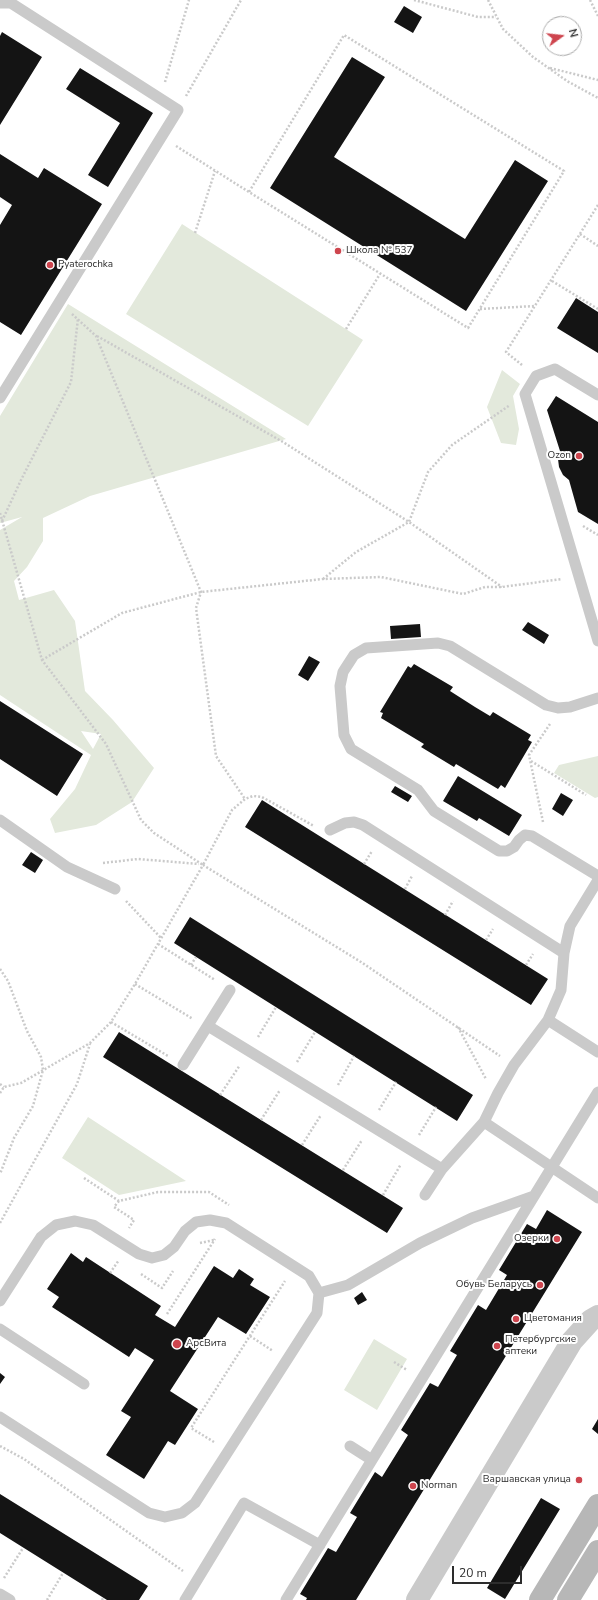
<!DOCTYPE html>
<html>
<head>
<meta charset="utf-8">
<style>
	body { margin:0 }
	#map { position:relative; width:598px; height:1600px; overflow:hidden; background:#fff; font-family:"Nunito Sans",sans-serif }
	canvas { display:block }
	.north { position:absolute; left:542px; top:16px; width:40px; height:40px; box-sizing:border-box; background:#fff; border:1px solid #ababab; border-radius:50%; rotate:75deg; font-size:11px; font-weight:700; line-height:16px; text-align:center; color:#2d2d2d }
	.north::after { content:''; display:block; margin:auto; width:14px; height:18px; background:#ce454e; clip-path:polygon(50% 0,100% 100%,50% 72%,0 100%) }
	.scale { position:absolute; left:452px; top:1566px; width:70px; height:18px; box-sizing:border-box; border:2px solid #2d2d2d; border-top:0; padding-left:5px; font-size:12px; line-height:14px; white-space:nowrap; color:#2d2d2d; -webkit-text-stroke:3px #fff; paint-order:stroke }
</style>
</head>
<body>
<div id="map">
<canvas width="598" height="1600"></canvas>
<div class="north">N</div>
<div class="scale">20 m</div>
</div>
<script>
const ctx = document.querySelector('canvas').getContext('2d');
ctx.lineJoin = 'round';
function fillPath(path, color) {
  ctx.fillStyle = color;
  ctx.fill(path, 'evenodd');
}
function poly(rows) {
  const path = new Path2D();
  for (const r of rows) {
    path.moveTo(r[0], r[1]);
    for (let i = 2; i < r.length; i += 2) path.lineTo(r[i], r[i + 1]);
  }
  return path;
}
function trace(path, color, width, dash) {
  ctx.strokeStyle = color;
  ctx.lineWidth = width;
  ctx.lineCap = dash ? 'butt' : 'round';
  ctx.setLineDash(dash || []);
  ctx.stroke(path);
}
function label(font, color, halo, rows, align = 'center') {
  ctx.font = font + ' "Nunito Sans",sans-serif';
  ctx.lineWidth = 4;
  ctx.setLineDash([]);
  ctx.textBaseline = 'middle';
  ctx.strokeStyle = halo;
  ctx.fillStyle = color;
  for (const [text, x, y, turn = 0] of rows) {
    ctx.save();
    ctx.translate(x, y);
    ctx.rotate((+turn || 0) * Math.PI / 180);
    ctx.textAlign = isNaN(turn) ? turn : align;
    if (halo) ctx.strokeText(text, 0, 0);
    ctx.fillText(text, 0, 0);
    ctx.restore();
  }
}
const green = poly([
	[182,224,363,340,308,426,126,314],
	[68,304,286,439,90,496,43,518,43,541,27,567,14,581,19,600,54,590,75,621,85,691,113,720,154,768,132,802,96,825,55,833,50,819,75,789,91,755,0,695,0,530,22,517,0,523,0,416],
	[81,731,101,734,93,749],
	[502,370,520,384,513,396,519,429,516,445,501,443,487,407],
	[598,756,598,797,595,798,554,773,559,765],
	[88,1117,186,1181,119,1195,62,1158],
	[374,1339,407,1359,377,1410,344,1390]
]);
const building = poly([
	[404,6,422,17,413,33,394,22],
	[2,32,42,57,0,125,0,36],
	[352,57,385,77,334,157,465,239,515,160,548,181,466,311,270,188],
	[80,68,153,113,108,187,88,175,120,123,66,89],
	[0,154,38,178,44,168,102,204,21,335,0,322,0,225,12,205,0,197],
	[576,298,598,312,598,353,557,328],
	[556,396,598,422,598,524,578,512,569,480,563,475,559,467,558,459,560,451,547,410],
	[528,622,549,635,544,644,522,630],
	[420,624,421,637,391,639,390,626],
	[309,656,320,662,308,681,298,675],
	[414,664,453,687,450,691,475,707,490,716,493,712,531,735,528,740,532,742,505,788,501,785,498,789,456,764,454,767,421,747,424,744,381,718,383,713,380,712,408,666,411,668],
	[0,701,83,754,57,796,0,759],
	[458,776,522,815,509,836,479,818,477,821,443,801],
	[395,786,412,796,408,802,391,792],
	[561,793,573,800,563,816,552,809],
	[262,800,548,979,531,1005,245,827],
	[31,852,43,860,35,873,22,865],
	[190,917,473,1095,457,1121,174,943],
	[119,1032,403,1208,387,1233,103,1057],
	[547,1210,582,1232,356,1600,306,1600,307,1598,300,1594,328,1548,336,1552,357,1517,350,1513,375,1472,382,1477,408,1435,401,1430,430,1383,438,1387,457,1355,450,1351,478,1305,486,1310,507,1275,499,1270,527,1224,536,1229],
	[71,1253,83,1262,86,1257,161,1306,155,1315,175,1327,214,1266,233,1278,239,1269,254,1279,250,1285,270,1297,246,1334,218,1317,170,1391,198,1409,175,1445,168,1441,144,1479,106,1455,131,1417,121,1411,154,1360,135,1348,129,1357,52,1307,59,1297,47,1289],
	[362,1292,367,1300,358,1305,354,1298],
	[0,1373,5,1377,0,1384],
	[598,1419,598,1434,592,1429],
	[0,1494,148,1586,139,1600,107,1600,0,1533],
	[541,1498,560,1509,505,1599,487,1588]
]);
const path = poly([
	[414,0,478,17,496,17],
	[488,0,503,29,533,57,567,81,598,98],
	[590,0,598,16],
	[550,68,598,80],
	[165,82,189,0],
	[186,96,241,0],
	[176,146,249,192,468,328,564,171,344,35,249,192],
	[195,233,215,171],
	[580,234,598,246],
	[552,281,598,309],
	[480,309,535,306],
	[72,314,96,336,201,592,196,608,216,756,245,799],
	[346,329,380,274],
	[97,336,283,442,409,522,502,587],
	[522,365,506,352,598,205],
	[0,513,42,660,106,744,141,820,154,833,203,865,232,810,245,799,253,796,262,797,314,826],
	[2,521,21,480,71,382,78,318],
	[583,526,598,535],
	[323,579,356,552,409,522,428,472,452,445,510,405],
	[42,660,122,613,201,592,323,579,381,577,463,594,485,587,502,587,562,579],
	[531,761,586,795],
	[543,822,529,755,550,724],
	[103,863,138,859,199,864],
	[364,864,372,851],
	[405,889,412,876],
	[126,901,161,938],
	[445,915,453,901],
	[486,940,493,929],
	[158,944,215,980],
	[191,965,196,957],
	[526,965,533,954],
	[0,969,8,981,27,1031,41,1057,43,1070,33,1106,14,1138,0,1174],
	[135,984,193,1019],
	[111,1022,168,1056],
	[458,1027,486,1079],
	[258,1037,276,1007],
	[297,1062,315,1032],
	[0,1084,4,1087],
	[338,1085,354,1056],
	[0,1093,4,1087,21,1083,90,1043,111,1022,135,984,203,865,361,962,500,1056],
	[220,1095,240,1065],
	[379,1110,396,1082],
	[261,1120,280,1090],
	[419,1135,436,1107],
	[302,1145,321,1115],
	[343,1170,362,1140],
	[84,1178,119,1201,158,1192,209,1192,229,1205],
	[383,1195,401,1164],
	[119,1201,114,1207,134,1220,129,1228],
	[0,1223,77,1084,90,1044],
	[200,1243,214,1240],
	[110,1273,119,1260],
	[141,1274,162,1288,173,1271],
	[167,1314,215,1239],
	[250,1336,273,1351],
	[394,1362,407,1370],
	[214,1442,191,1428,285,1281],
	[0,1446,24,1459,183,1571],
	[4,1578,23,1548],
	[47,1600,63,1573],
	[102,1600,103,1598]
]);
const service = poly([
	[0,3,11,3,178,110,0,398],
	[598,395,555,369,536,376,525,394,598,641],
	[598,698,570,707,558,708,546,705,450,646,438,643,366,648,354,655,343,672,340,686,344,735,351,749,418,790,434,811,499,851,507,851,514,847,519,840,525,835,532,836,598,876],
	[0,820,67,867,115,889],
	[330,830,345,823,354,822,363,825,564,953],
	[548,1020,598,1052],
	[208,1026,442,1169],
	[183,1065,230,990],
	[484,1122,598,1198],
	[425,1195,442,1169,484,1122,498,1093,514,1065,548,1020,561,990,564,953,570,926,598,880],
	[319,1293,348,1285,420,1243,472,1218,534,1196],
	[0,1301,41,1237,56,1225,75,1221,93,1225,139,1254,152,1258,164,1255,174,1247,185,1231,196,1222,210,1220,226,1223,309,1276,319,1293,317,1313,195,1503,182,1513,165,1517,149,1513,0,1417],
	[0,1329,84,1384],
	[350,1446,372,1460],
	[0,1594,10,1600],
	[185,1600,244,1503,320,1545],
	[286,1600,598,1092]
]);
const minor = poly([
	[417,1600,572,1341,591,1320,598,1316]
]);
const secondary = poly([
	[540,1600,598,1505],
	[568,1600,598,1551]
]);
const markers = [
	[338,251,4,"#ce454e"],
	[50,265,4,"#ce454e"],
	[579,456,4,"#ce454e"],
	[557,1239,4,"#ce454e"],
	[540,1285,4,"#ce454e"],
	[516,1319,4,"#ce454e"],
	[177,1344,5,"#ce454e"],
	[497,1346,4,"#ce454e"],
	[579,1480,4,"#ce454e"],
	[413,1486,4,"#ce454e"]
];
const poiNames = [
	["Школа № 537",346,251],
	["Pyaterochka",58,265],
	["Ozon",571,456,"right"],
	["Озерки",549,1239,"right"],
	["Обувь Беларусь",532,1285,"right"],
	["Цветомания",524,1319],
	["Петербургские",505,1340],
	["аптеки",505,1352],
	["АрсВита",186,1344],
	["Варшавская улица",571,1480,"right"],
	["Norman",421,1486]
];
fillPath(green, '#e3e9dc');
fillPath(building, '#141414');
trace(path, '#cacaca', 2.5, [2, 2]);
trace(service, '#cacaca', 11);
trace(minor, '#cacaca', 22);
trace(secondary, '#b7b7b7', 22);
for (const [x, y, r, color] of markers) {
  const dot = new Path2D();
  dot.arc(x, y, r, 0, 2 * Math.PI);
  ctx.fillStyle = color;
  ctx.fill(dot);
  trace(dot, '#fff', 1.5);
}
label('10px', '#2d2d2d', '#fff', poiNames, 'left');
</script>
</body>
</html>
